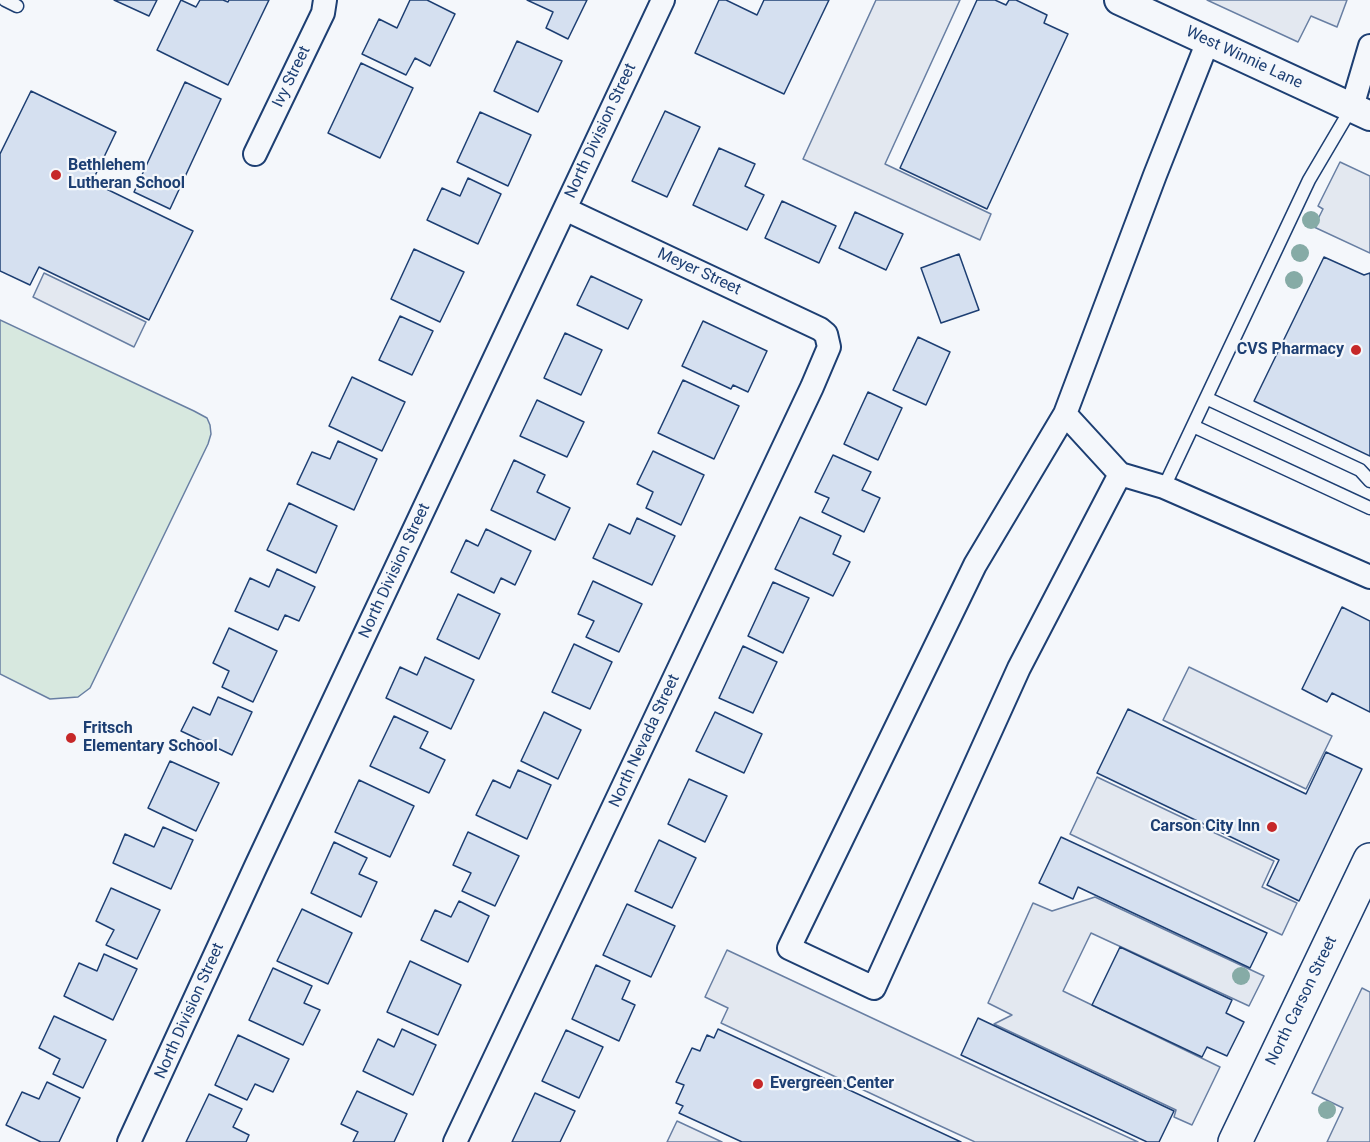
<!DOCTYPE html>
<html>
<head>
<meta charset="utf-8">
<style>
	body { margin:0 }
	canvas { display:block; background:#f4f7fb }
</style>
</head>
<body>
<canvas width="1370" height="1142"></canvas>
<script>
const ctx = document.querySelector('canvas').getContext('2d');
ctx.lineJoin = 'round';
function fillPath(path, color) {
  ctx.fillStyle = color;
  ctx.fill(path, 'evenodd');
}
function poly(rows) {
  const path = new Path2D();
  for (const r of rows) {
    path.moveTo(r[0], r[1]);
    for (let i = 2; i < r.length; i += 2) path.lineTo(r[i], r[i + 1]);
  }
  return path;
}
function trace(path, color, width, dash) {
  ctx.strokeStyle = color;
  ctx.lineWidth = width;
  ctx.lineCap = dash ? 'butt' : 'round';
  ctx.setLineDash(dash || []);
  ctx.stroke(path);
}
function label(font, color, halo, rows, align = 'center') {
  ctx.font = font + ' Roboto,sans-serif';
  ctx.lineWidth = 4.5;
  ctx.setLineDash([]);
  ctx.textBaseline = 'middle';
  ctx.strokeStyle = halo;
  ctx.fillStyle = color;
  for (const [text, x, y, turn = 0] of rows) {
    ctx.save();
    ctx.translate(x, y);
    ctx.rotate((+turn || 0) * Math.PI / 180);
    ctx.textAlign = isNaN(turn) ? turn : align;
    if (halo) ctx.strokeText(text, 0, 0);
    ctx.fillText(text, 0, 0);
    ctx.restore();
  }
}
const green = poly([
	[0,320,194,411,207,418,210,425,211,434,208,444,90,688,78,697,50,699,0,674,0,320]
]);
const parking = poly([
	[876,0,960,0,885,164,991,214,980,240,803,159,876,0],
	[1207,0,1347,0,1337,27,1311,16,1298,42,1207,0],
	[1340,162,1370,176,1370,253,1314,227,1323,209,1318,206,1340,162],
	[44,273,146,322,134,347,33,297,44,273],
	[1189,667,1332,736,1306,789,1163,720,1189,667],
	[1097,777,1274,861,1262,887,1297,903,1282,935,1070,834,1097,777],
	[1095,897,1264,976,1249,1006,1091,933,1063,991,1220,1067,1192,1125,1174,1117,1176,1110,994,1024,1012,1015,988,1003,1033,903,1052,911,1095,897],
	[727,950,1000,1078,1138,1142,975,1142,923,1118,721,1023,728,1008,705,997,727,950],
	[1362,988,1370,992,1370,1142,1327,1142,1343,1108,1312,1093,1362,988],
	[677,1121,722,1142,667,1142,677,1121]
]);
const building = poly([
	[114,0,157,0,149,16,114,0],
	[181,0,196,7,200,0,223,0,228,2,229,0,269,0,228,85,157,50,181,0],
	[410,0,427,0,455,14,430,66,415,58,406,75,362,54,379,19,397,28,410,0],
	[527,0,587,0,568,39,546,28,553,12,527,0],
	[719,0,726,0,757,15,764,0,829,0,784,94,695,53,719,0],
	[977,0,995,0,1006,5,1009,0,1016,0,1047,15,1044,23,1068,34,987,209,900,168,977,0],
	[517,41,562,61,538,112,494,91,517,41],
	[361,63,413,88,380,158,328,133,361,63],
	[185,82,221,99,170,209,134,192,185,82],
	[31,91,116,132,92,182,193,231,149,320,39,267,30,285,0,271,0,154,31,91],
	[665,111,700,127,667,197,632,181,665,111],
	[480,112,531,135,508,186,457,162,480,112],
	[719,148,755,164,745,186,764,195,747,230,693,205,719,148],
	[468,178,501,194,478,244,427,220,442,188,460,196,468,178],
	[782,201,836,226,819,263,765,238,782,201],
	[855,212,903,234,886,270,839,248,855,212],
	[414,249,464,272,440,322,391,299,414,249],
	[959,254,979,310,941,323,921,268,959,254],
	[1324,257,1364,275,1370,273,1370,456,1254,401,1324,257],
	[591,276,642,300,628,329,577,305,591,276],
	[400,316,433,331,412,375,379,360,400,316],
	[703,321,767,351,748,392,733,385,731,389,682,366,703,321],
	[565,333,602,350,581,395,544,378,565,333],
	[918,337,950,352,926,405,893,390,918,337],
	[352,377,405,402,382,451,329,426,352,377],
	[683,380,739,406,714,459,658,433,683,380],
	[868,392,902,408,878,460,844,444,868,392],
	[537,400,584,422,567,457,520,436,537,400],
	[338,441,377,459,354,510,297,484,312,452,330,459,338,441],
	[653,451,704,475,681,525,646,508,653,492,637,484,653,451],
	[833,455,871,472,862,490,880,498,864,532,822,512,829,498,815,492,833,455],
	[514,460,545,475,537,492,570,508,555,540,491,510,514,460],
	[289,503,337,526,316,573,267,550,289,503],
	[800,517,841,536,833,554,850,562,833,596,775,569,800,517],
	[637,518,675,536,652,585,593,558,609,524,630,534,637,518],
	[486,529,531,551,515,585,501,578,494,593,451,572,466,540,478,546,486,529],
	[277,569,315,587,299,621,285,615,278,630,235,611,250,578,269,587,277,569],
	[593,581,642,604,619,652,586,637,594,621,578,614,593,581],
	[773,582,809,598,783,653,748,636,773,582],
	[458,594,500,614,479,659,437,639,458,594],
	[1342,607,1370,621,1370,712,1332,693,1327,702,1302,689,1342,607],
	[229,628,277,651,253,702,222,687,229,671,213,663,229,628],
	[574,644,612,662,590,709,552,692,574,644],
	[743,646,777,662,753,713,719,698,743,646],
	[425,657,474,680,451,729,386,698,400,667,417,675,425,657],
	[218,697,252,712,232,755,181,731,193,707,210,715,218,697],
	[1128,709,1306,794,1326,752,1362,769,1299,901,1267,885,1279,860,1097,773,1128,709],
	[544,712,581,730,558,779,521,761,544,712],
	[715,712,762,734,744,773,696,751,715,712],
	[394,716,428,732,420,748,445,760,429,793,370,766,394,716],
	[170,761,219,783,196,831,148,808,170,761],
	[518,770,551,785,527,839,476,815,493,780,510,788,518,770],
	[689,779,727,796,705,842,668,824,689,779],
	[359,780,414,806,390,857,335,832,359,780],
	[163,827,193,840,171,889,113,863,125,834,154,847,163,827],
	[468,832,519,856,495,906,462,891,471,873,453,865,468,832],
	[1061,837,1267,933,1250,968,1078,887,1073,899,1039,883,1061,837],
	[659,840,696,858,672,908,635,891,659,840],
	[334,842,367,858,359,874,377,882,361,917,311,893,334,842],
	[111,888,160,910,137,959,106,945,114,930,96,921,111,888],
	[459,901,489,916,468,962,421,940,435,910,451,917,459,901],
	[627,904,675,926,651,977,603,955,627,904],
	[302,909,352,933,328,984,277,961,302,909],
	[1120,947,1232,1000,1226,1013,1244,1022,1227,1056,1207,1047,1202,1057,1092,1005,1120,947],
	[104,954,137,969,113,1020,64,996,79,963,97,971,104,954],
	[410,961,461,985,438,1035,387,1012,410,961],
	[596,965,630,981,622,999,635,1005,619,1041,572,1019,596,965],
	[273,968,312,986,304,1003,320,1010,303,1045,249,1020,273,968],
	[54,1016,106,1040,83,1088,53,1074,60,1059,39,1048,54,1016],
	[978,1018,1174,1111,1159,1142,1147,1142,961,1055,978,1018],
	[402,1029,436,1045,413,1095,363,1071,378,1039,394,1047,402,1029],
	[718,1029,961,1142,742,1142,679,1113,683,1106,676,1103,684,1085,676,1082,692,1048,700,1051,707,1035,714,1038,718,1029],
	[566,1030,603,1047,579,1098,542,1081,566,1030],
	[238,1035,289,1059,273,1092,255,1084,247,1100,215,1085,238,1035],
	[47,1082,80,1098,59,1142,41,1142,6,1125,22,1092,39,1099,47,1082],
	[357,1091,407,1114,394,1142,353,1142,358,1132,341,1124,357,1091],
	[535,1093,575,1111,560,1142,512,1142,535,1093],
	[209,1094,242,1109,233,1127,249,1135,246,1142,186,1142,209,1094]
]);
const service = poly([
	[5,0,17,6],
	[1206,398,1360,470,1370,481],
	[1193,426,1370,508],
	[1164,487,1309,180,1352,107]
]);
const minor = poly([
	[1352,107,1370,46],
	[255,154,323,13,325,0],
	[1065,414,1120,474,1164,487,1370,577],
	[1120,474,1019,668,874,988,789,948,975,565,1065,414,1155,175,1208,41],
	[129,1142,256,866,663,0],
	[455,1142,812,387,829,347,826,334,820,329,565,209]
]);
const tertiary = poly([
	[1119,0,1370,116]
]);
const primary = poly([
	[1235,1142,1370,860]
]);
const trees = [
	[1311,220],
	[1300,253],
	[1294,280],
	[1241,976],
	[1327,1110]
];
const markers = [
	[56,175,6,"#c62828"],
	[1356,350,6,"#c62828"],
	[71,738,6,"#c62828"],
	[1272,827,6,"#c62828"],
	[758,1084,6,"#c62828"]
];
const streetNames = [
	["West Winnie Lane",1244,58,25],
	["Ivy Street",292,77,-64],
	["North Division Street",601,131,-65],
	["Meyer Street",699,272,25],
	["North Division Street",395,571,-65],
	["North Nevada Street",645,741,-65],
	["North Carson Street",1302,1001,-64],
	["North Division Street",190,1011,-66]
];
const poiNames = [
	["Bethlehem",68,166],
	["Lutheran School",68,184],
	["CVS Pharmacy",1344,350,"right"],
	["Fritsch",83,729],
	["Elementary School",83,747],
	["Carson City Inn",1260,827,"right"],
	["Evergreen Center",770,1084]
];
fillPath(green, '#d7e8df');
trace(green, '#687fa3', 1.5);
fillPath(parking, '#e3e8f0');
trace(parking, '#687fa3', 1.5);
fillPath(building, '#d5e0f0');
trace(building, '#1d3f73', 1.5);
trace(service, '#1d3f73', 15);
trace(minor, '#1d3f73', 26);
trace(tertiary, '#1d3f73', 32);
trace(primary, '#1d3f73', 36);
trace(service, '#f4f7fb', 12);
trace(minor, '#f4f7fb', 22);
trace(tertiary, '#f4f7fb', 28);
trace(primary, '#f4f7fb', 33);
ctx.fillStyle = '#86aba6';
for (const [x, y] of trees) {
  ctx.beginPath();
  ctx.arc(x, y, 9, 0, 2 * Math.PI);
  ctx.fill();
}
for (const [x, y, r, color] of markers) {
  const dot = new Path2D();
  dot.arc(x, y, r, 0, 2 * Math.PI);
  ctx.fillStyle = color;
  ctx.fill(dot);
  trace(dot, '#f4f7fb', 2);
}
label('16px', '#1d3f73', '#f4f7fb', streetNames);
label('bold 16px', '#1d3f73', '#f4f7fb', poiNames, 'left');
</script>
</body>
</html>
